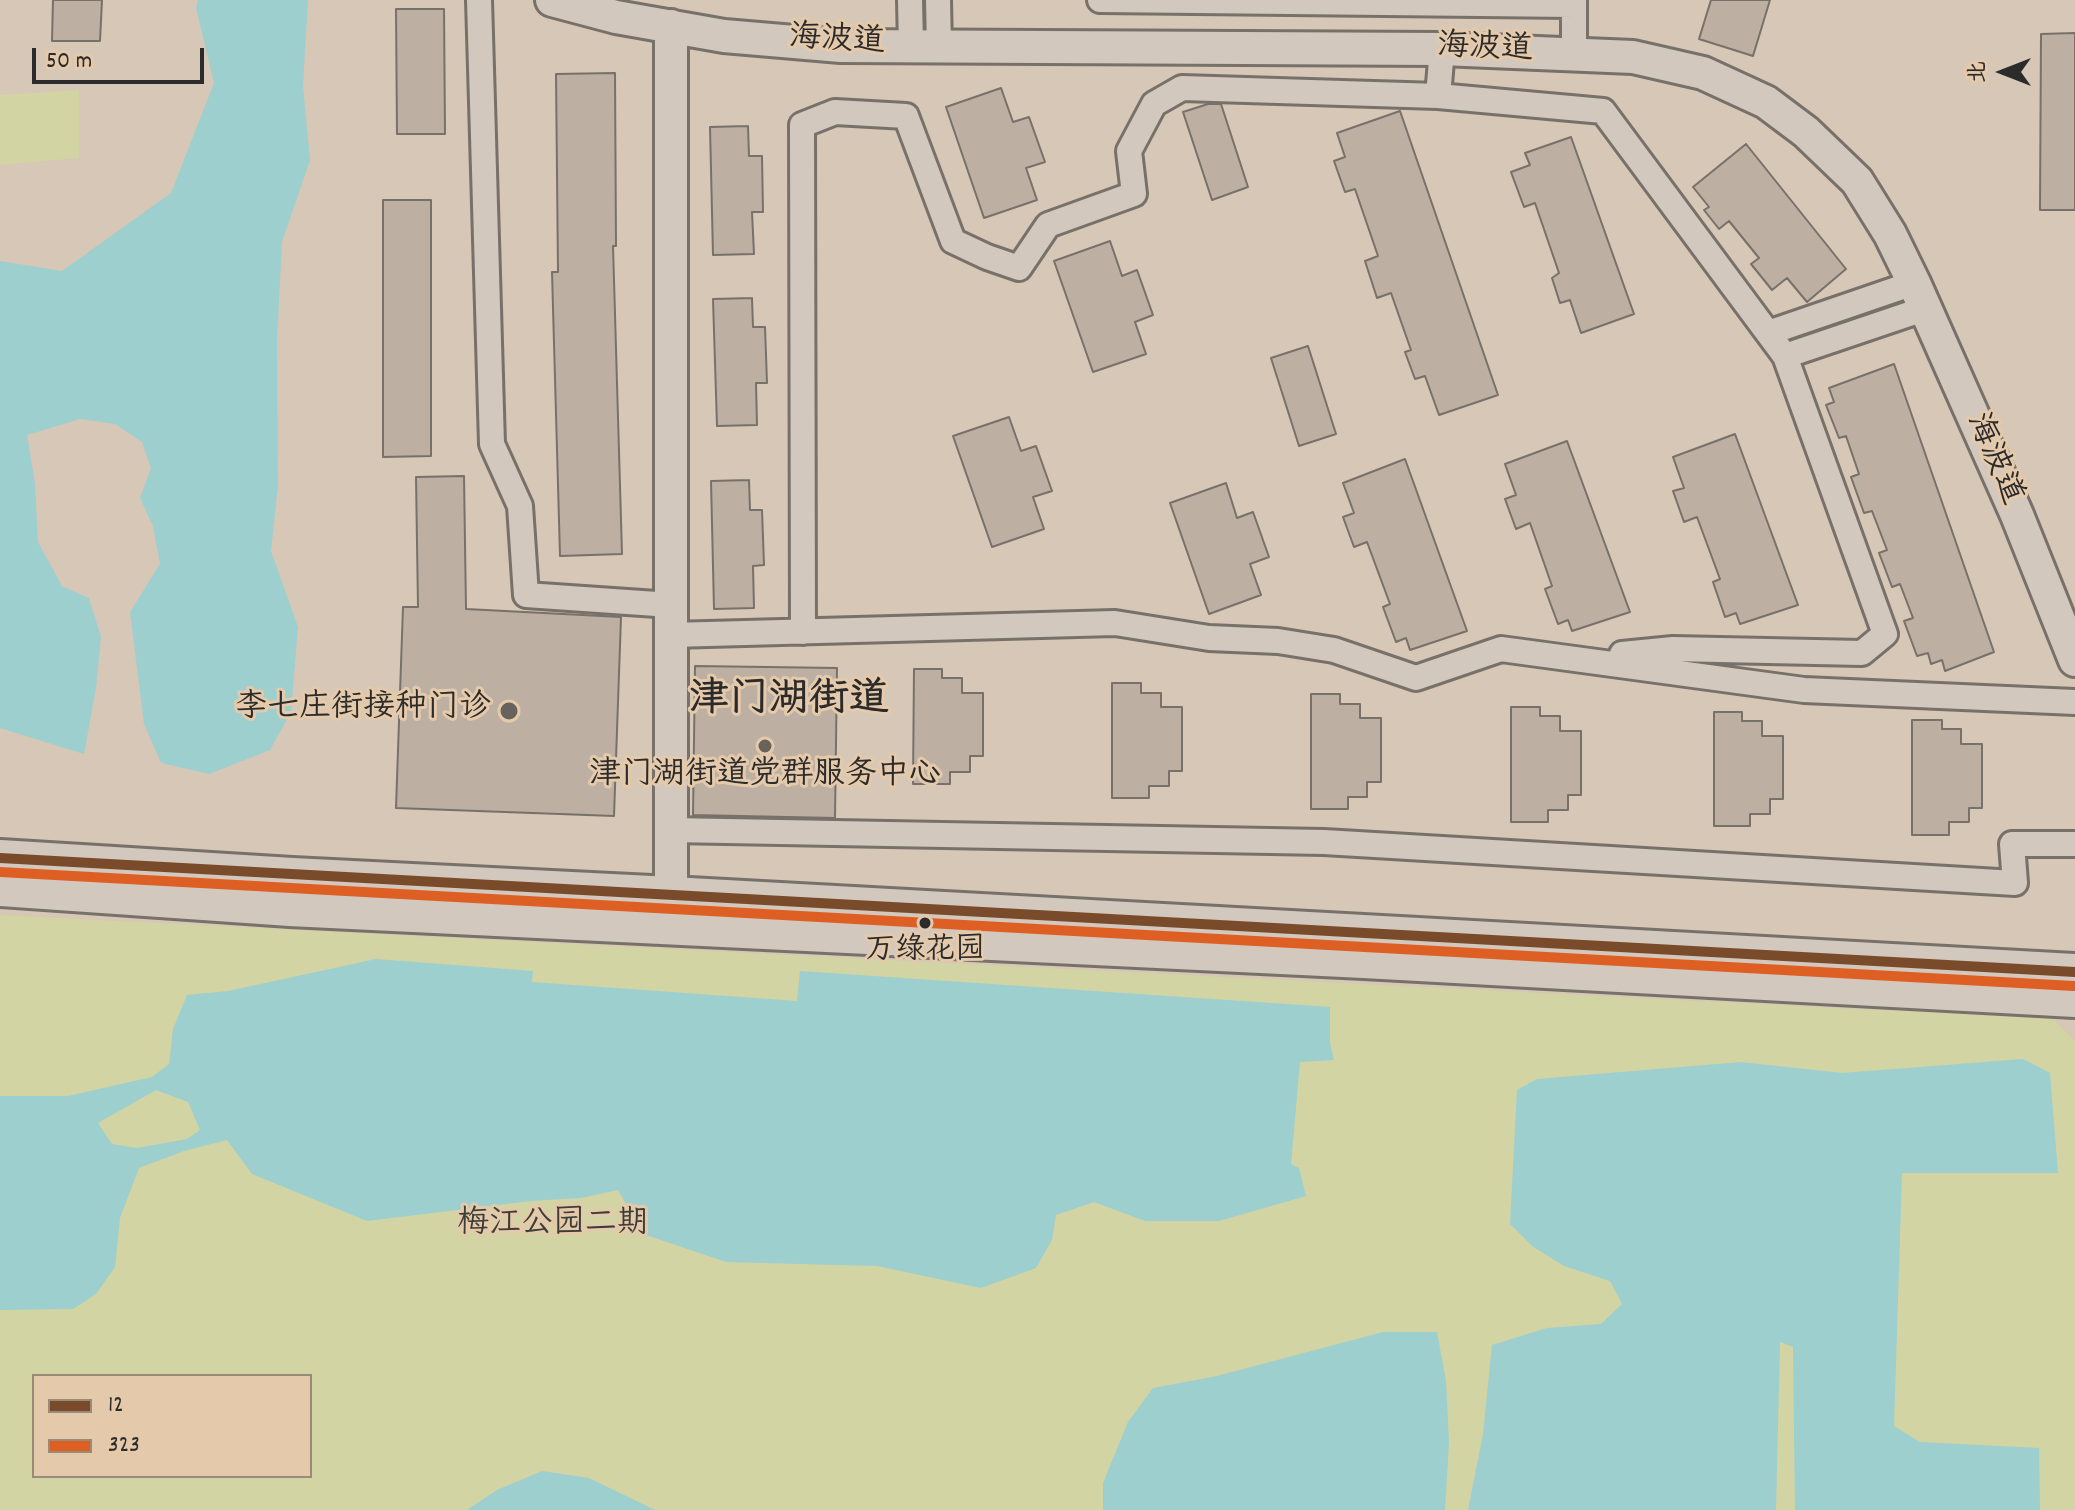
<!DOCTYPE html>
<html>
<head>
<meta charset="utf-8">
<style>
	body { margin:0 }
	#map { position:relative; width:2075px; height:1510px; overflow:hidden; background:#d7c7b6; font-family:Dekko,"LXGW WenKai TC",sans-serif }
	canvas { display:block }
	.legend { position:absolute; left:32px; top:1374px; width:280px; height:104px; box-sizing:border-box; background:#e4c9ab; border:2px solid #9a8a78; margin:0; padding:10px 14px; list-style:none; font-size:24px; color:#2b2b2b }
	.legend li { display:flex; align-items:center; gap:16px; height:40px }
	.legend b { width:40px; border:2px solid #9a8a78 }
	.north { position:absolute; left:1963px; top:32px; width:80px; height:80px; -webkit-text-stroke:6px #e4c9ab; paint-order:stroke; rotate:270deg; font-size:22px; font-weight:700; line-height:32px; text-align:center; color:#2b2b2b }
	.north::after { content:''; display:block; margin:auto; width:28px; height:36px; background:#2b2b2b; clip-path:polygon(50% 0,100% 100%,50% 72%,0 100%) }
	.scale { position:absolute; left:32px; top:48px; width:172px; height:36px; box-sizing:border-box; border:4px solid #2b2b2b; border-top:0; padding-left:10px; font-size:24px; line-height:28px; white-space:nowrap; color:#2b2b2b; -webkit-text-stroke:6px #e4c9ab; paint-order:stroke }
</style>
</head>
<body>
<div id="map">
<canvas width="2075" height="1510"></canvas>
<ul class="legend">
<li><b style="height:10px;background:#7a4b2a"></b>12</li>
<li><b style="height:10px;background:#de5f23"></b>323</li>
</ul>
<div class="north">北</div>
<div class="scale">50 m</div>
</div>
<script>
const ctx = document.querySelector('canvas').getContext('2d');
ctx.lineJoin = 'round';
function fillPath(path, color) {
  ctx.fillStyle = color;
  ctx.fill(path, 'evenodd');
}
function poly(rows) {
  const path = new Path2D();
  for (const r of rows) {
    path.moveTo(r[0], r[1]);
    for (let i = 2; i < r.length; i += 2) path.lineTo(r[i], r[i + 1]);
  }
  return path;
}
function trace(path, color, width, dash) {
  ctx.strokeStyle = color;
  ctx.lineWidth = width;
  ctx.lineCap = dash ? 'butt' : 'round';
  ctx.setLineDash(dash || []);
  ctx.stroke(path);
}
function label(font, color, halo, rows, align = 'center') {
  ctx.font = font + ' Dekko,"LXGW WenKai TC",sans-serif';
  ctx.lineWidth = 6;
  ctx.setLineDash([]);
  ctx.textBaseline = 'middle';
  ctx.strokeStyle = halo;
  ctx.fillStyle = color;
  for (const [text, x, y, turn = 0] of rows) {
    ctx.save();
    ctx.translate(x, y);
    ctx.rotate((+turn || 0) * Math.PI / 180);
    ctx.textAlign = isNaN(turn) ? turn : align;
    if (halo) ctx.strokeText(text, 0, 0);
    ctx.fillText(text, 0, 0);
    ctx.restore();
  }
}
const green = poly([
	[79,90,79,158,0,165,0,95],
	[0,915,2053,1019,2075,1041,2075,1510,0,1510],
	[34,1376,310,1376,310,1476,34,1476]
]);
const water = poly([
	[198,0,308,0,303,86,310,160,282,242,277,341,278,485,271,551,298,627,291,712,270,750,209,774,161,763,144,724,130,612,160,564,153,526,140,498,151,468,142,442,115,424,80,419,27,435,35,484,38,542,62,586,89,598,101,637,96,688,84,754,0,728,0,261,62,271,171,193,214,83,196,8],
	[376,959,533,971,532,982,797,1001,800,971,1330,1007,1330,1043,1334,1060,1300,1062,1291,1164,1299,1168,1306,1196,1219,1221,1145,1221,1094,1202,1056,1215,1052,1240,1036,1268,981,1288,877,1266,726,1262,643,1234,618,1190,581,1198,531,1201,367,1221,252,1174,227,1140,184,1151,139,1168,120,1218,115,1267,96,1294,73,1309,0,1310,0,1096,68,1096,152,1077,169,1064,173,1029,187,995,228,991],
	[156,1090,188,1102,200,1130,187,1139,137,1148,112,1144,98,1123],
	[2023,1059,2050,1073,2058,1173,1902,1173,1894,1426,1920,1442,2039,1448,2040,1510,1795,1510,1793,1347,1780,1342,1776,1510,1468,1510,1483,1434,1492,1345,1547,1328,1601,1324,1622,1304,1610,1281,1564,1266,1532,1246,1510,1224,1517,1090,1537,1079,1741,1062,1842,1073],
	[1383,1332,1437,1332,1446,1381,1449,1443,1445,1510,1103,1510,1103,1483,1128,1422,1153,1388,1217,1376],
	[542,1471,589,1478,655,1510,467,1510,497,1490]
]);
const building = poly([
	[53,0,102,0,100,41,52,41,53,0],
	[1711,0,1770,0,1753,56,1699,39,1711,0],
	[396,9,444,9,445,134,397,134,396,9],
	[2075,33,2075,210,2040,210,2041,34,2075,33],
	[615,73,616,246,613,246,622,554,560,556,552,272,558,272,556,74,615,73],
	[1001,88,1013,122,1029,117,1045,162,1026,168,1037,200,984,218,946,107,1001,88],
	[1208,104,1221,104,1248,187,1212,200,1183,112,1208,104],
	[1400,111,1498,395,1439,415,1425,376,1415,379,1405,352,1411,350,1391,293,1377,298,1365,261,1378,256,1355,189,1345,192,1334,161,1345,157,1337,133,1400,111],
	[748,126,749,156,762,156,763,212,752,212,754,254,713,255,710,127,748,126],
	[1571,137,1634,314,1581,333,1570,300,1560,303,1552,278,1559,273,1535,203,1524,207,1511,172,1530,165,1525,153,1571,137],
	[1746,144,1846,269,1807,302,1787,278,1772,290,1751,264,1759,258,1729,221,1719,229,1704,210,1709,207,1693,187,1746,144],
	[383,200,431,200,431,456,383,457,383,200],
	[1110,241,1122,276,1137,270,1153,315,1135,322,1146,354,1093,372,1054,261,1110,241],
	[752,298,753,327,765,327,767,383,756,383,757,425,717,426,713,299,752,298],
	[1308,346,1336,434,1299,446,1271,358,1308,346],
	[1894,364,1994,652,1945,671,1942,660,1931,664,1928,653,1917,656,1904,621,1913,618,1900,584,1892,587,1879,553,1887,550,1872,511,1864,513,1851,477,1859,474,1846,436,1839,438,1826,405,1834,402,1829,388,1894,364],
	[1009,417,1021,451,1036,446,1052,491,1033,497,1044,529,992,547,953,436,1009,417],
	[1735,434,1798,605,1740,624,1736,613,1725,617,1713,582,1720,579,1697,517,1684,522,1673,491,1684,488,1673,457,1735,434],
	[1567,441,1630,612,1572,631,1568,620,1558,624,1545,589,1552,586,1530,523,1516,529,1505,499,1516,495,1505,464,1567,441],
	[1405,459,1467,631,1410,650,1406,638,1396,642,1383,607,1390,604,1367,542,1354,547,1343,517,1354,513,1343,483,1405,459],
	[464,476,466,609,621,617,614,816,396,808,403,607,418,607,416,477,464,476],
	[749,480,750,510,762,510,764,565,753,566,754,608,714,609,711,481,749,480],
	[1226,483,1237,518,1253,512,1269,557,1250,564,1261,595,1209,614,1170,503,1226,483],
	[695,666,837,668,835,818,693,815,695,666],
	[914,669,942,669,942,678,962,678,962,693,983,693,983,756,970,756,970,772,950,772,950,784,913,784,914,669],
	[1112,683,1141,683,1141,693,1161,693,1161,707,1182,707,1182,771,1169,771,1169,786,1149,786,1149,798,1112,798,1112,683],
	[1311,694,1340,694,1340,704,1360,704,1360,718,1381,718,1381,782,1367,782,1367,797,1348,797,1348,809,1311,809,1311,694],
	[1511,707,1540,707,1540,716,1560,716,1560,731,1581,731,1581,795,1568,795,1568,810,1548,810,1548,822,1511,822,1511,707],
	[1714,712,1742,712,1742,721,1762,721,1762,736,1783,736,1783,799,1770,799,1770,814,1750,814,1750,826,1714,826,1714,712],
	[1912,720,1942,720,1942,729,1961,729,1961,744,1982,744,1982,808,1969,808,1969,822,1949,822,1949,835,1912,835,1912,720]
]);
const minor = poly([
	[479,0,492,444,520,506,526,595,671,605],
	[910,0,911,46],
	[938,0,939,46],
	[1100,0,1574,5],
	[1442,49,1438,96,1603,111,1785,356,1924,309],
	[1574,54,1574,0],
	[1768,333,1914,283],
	[803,632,802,125,835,112,906,116,953,241,987,257,1019,268,1048,225,1134,194,1129,151,1154,104,1182,88,1438,96],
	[671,635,1115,623,1209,638,1278,641,1334,650,1416,678,1501,649,1804,690,2075,702],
	[1622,654,1673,649,1862,653,1885,634,1785,356],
	[671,830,1324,842,2015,883,2012,844,2075,844]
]);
const tertiary = poly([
	[552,0,616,17,724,36,841,46,1442,49,1633,57,1703,73,1766,102,1806,132,1857,181,1890,234,1914,283,2017,515,2075,660],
	[671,26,671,919]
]);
const secondary = poly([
	[0,858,292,876,671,895,2075,972],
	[0,888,290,908,1364,960,2075,999]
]);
const bus1 = poly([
	[0,858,2075,972]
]);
const bus2 = poly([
	[0,872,2074,986]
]);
const markers = [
	[509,711,10,"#67625c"],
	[765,746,8,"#67625c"],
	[925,923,7,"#2b2b2b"]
];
const busNames = [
	["万绿花园",925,953]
];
const streetNames = [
	["海波道",837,43,3],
	["海波道",1485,51,2],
	["海波道",1992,460,66]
];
const poiNames = [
	["李七庄街接种门诊",491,711],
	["津门湖街道党群服务中心",765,778,"center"]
];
const parkNames = [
	["梅江公园二期",553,1227]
];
const districtNames = [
	["津门湖街道",789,704]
];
fillPath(green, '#d2d4a3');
fillPath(water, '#9ccfce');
fillPath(building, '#bdb0a3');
trace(building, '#78716a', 2);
trace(minor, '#78716a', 30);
trace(tertiary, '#78716a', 38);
trace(secondary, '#78716a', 42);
trace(minor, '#d2c8bd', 24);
trace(tertiary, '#d2c8bd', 32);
trace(secondary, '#d2c8bd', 36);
trace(bus1, '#7a4b2a', 10);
trace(bus2, '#de5f23', 10);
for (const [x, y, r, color] of markers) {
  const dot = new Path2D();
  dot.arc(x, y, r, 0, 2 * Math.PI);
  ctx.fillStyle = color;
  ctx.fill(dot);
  trace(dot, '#e4c9ab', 3);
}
label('30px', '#2b2b2b', '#e4c9ab', busNames);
label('32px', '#2b2b2b', '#e4c9ab', streetNames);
label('32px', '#2b2b2b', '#e4c9ab', poiNames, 'right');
label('32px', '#3b3d36', '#e4c9ab', parkNames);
label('bold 40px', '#2b2b2b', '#e4c9ab', districtNames);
</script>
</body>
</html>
